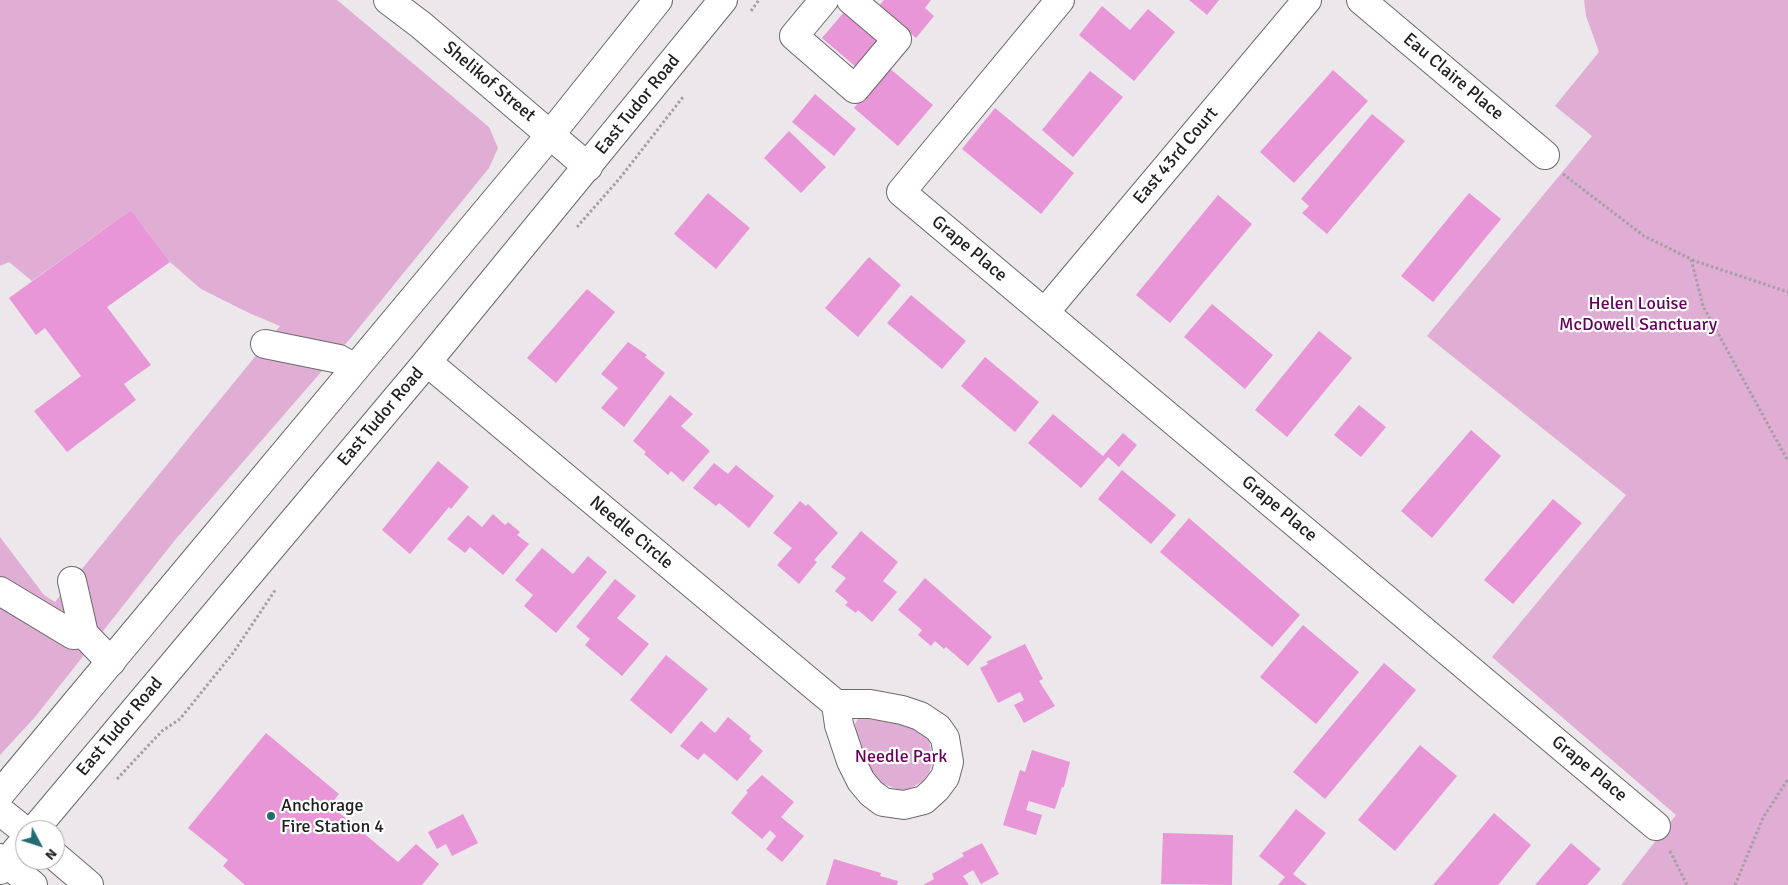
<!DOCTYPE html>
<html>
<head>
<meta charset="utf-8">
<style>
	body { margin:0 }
	#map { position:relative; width:1788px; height:885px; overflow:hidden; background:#ece7eb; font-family:Signika,sans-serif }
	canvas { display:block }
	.north { position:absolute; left:15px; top:820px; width:50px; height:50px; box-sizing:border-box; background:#fff; border:1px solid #a7a6a6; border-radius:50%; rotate:130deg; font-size:14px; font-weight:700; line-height:20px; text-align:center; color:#222021 }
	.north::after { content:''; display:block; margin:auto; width:18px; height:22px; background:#226c76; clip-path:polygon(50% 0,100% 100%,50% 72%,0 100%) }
</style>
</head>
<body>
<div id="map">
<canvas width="1788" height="885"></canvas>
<div class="north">N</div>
</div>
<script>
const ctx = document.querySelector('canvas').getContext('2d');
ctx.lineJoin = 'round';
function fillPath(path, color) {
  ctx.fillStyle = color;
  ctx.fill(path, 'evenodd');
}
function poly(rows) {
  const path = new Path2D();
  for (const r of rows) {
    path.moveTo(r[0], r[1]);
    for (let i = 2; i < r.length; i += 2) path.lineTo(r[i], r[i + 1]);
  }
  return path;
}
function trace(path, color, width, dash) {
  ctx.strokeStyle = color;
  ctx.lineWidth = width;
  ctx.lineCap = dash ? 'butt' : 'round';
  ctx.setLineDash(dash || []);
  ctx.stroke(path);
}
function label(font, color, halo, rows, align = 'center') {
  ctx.font = font + ' Signika,sans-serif';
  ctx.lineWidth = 4.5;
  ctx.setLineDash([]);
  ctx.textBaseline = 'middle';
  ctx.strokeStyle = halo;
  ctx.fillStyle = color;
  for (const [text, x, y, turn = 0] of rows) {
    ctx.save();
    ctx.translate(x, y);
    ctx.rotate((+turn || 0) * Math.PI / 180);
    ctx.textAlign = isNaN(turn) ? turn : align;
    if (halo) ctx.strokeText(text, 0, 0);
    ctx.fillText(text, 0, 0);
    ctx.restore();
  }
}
const green = poly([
	[0,0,337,0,489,127,498,148,489,168,349,340,175,540,35,717,0,755,0,537,44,595,55,602,280,326,249,313,201,289,170,262,131,210,32,281,9,262,0,266],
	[1584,0,1788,0,1788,885,1621,885,1676,815,1492,657,1626,495,1427,336,1592,136,1555,106,1599,52,1586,16],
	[858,719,868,719,904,725,922,732,929,741,933,759,929,773,923,781,909,789,899,790,879,782,873,775,857,735,855,724]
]);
const building = poly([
	[884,0,931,0,925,8,934,16,916,38,878,7],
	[1189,0,1219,0,1207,15],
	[1102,6,1130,30,1148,9,1175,32,1134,81,1079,35],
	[845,11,878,39,855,66,822,38],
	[888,67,933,105,898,146,854,108],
	[1333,70,1368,101,1294,183,1260,152],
	[1090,71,1123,97,1073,157,1042,130],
	[815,94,856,129,834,156,792,122],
	[995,108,1074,173,1041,214,962,149],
	[1372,114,1405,141,1327,234,1302,213,1309,206,1301,199],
	[789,131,826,167,801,193,764,158],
	[708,193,750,228,716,269,674,234],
	[1469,193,1501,219,1433,302,1401,276],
	[1218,195,1252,224,1170,323,1136,295],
	[131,210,170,262,107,307,151,365,124,384,136,400,67,452,34,411,81,376,45,328,36,335,9,298],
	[869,257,901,285,858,337,825,308],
	[587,289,615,312,556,383,527,358],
	[911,295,966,341,942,369,887,323],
	[1212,304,1273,355,1245,389,1184,337],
	[1319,331,1352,358,1287,437,1255,410],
	[628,342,647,355,645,357,665,373,624,427,601,408,618,388,601,374],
	[985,357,1039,402,1015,432,961,386],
	[670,395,693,414,681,426,710,451,683,482,671,471,668,475,644,454,646,452,633,441],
	[1359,405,1386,427,1361,457,1334,435],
	[1053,414,1103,456,1123,433,1137,445,1119,467,1108,457,1081,488,1028,443],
	[1471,430,1501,456,1432,538,1401,511],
	[438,461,469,487,451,509,449,507,410,554,382,530],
	[714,463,728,474,736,465,774,496,749,528,719,503,716,506,693,488],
	[1122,470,1176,515,1151,544,1098,499],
	[1553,499,1582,523,1513,604,1484,580],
	[800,501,806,506,808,504,838,533,814,560,817,562,799,584,777,565,792,548,773,533],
	[493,514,505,525,508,522,520,532,517,535,529,544,503,575,470,547,465,553,447,539,468,515,482,527],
	[1189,518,1300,615,1272,647,1160,552],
	[861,531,898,562,883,581,897,592,872,622,858,610,856,613,845,605,848,602,835,591,846,578,831,567],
	[542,548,573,574,588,556,607,572,556,633,524,606,533,595,515,580],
	[925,578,992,637,968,666,946,647,944,649,935,641,931,646,918,635,922,630,898,610],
	[615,579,636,596,617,618,649,644,622,676,585,645,590,639,576,627],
	[1303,625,1359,672,1316,724,1260,677],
	[1025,644,1043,679,1039,681,1055,706,1024,723,1014,705,1024,700,1020,692,998,703,980,668,988,664,986,662],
	[666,655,708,689,671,734,630,700],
	[1384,663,1416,690,1325,799,1293,772],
	[728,717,751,736,749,739,763,751,737,781,704,753,698,760,680,746,701,721,715,733],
	[266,733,339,794,330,805,398,862,416,844,439,864,422,885,245,885,223,866,228,860,188,828],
	[1420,745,1457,776,1395,851,1358,820],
	[1032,750,1070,762,1064,787,1062,787,1055,809,1029,801,1026,810,1042,815,1036,835,1003,825,1020,770,1025,772],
	[762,775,794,802,781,817,804,836,782,862,766,849,776,836,770,830,762,839,731,813,748,792,746,791],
	[1296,809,1326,833,1293,874,1307,885,1278,885,1285,877,1259,856],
	[1494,813,1531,845,1498,885,1433,885],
	[463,814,478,843,452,856,446,844,437,849,428,832],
	[1163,833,1233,835,1232,885,1161,884],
	[982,843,999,874,981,884,973,870,963,876,969,885,923,885,934,879,932,874,964,856,962,853],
	[1571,843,1601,869,1587,885,1535,885],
	[834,859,881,873,880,876,898,881,897,885,826,885]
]);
const path = poly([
	[751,11,759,0],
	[1563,174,1644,236,1691,259,1703,306,1788,461],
	[577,227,620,178,683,97],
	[1692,260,1788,292],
	[117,779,162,731,180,719,233,653,276,589],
	[1670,851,1687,885],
	[1735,885,1763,818,1788,779]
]);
const minor = poly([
	[388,0,421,25,588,167],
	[824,0,794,36,855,89,897,39,851,0],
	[1060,0,901,192,1656,826],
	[1361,0,1545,155],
	[1045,312,1307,0],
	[265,344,339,359,355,368],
	[427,362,836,704,839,725,851,761,861,781,871,793,883,802,904,805,924,800,936,789,945,777,949,762,945,738,938,728,920,716,902,710,870,704,836,704],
	[72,581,84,634,111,662],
	[0,591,73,635,84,634],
	[0,811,25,831],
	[55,856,89,885],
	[0,858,33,885]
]);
const major = poly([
	[0,794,550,135,658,0],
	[34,830,427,362,723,0],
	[0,870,25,840]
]);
const markers = [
	[271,816,5,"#226c76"]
];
const streetNames = [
	["Eau Claire Place",1453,77,40],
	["Shelikof Street",489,82,40],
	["East Tudor Road",638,105,-51],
	["East 43rd Court",1176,156,-50],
	["Grape Place",969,249,40],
	["East Tudor Road",381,417,-50],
	["Grape Place",1279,509,40],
	["Needle Circle",631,533,40],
	["East Tudor Road",120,727,-50],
	["Grape Place",1589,769,40]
];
const parkNames = [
	["Helen Louise",1638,304],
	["McDowell Sanctuary",1638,325],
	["Needle Park",901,757]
];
const poiNames = [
	["Anchorage",281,806],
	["Fire Station 4",281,827]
];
fillPath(green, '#e0add5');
fillPath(building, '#e896d7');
trace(minor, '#6d686c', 30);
trace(major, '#6d686c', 30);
trace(path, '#a39fa2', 3, [2.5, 2.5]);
trace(minor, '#fff', 28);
trace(major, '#fff', 28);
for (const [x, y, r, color] of markers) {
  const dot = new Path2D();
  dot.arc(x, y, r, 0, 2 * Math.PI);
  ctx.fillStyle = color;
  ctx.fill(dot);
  trace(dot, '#fff', 2);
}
label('18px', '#222021', '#fff', streetNames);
label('18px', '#66005b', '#fff', parkNames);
label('18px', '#222021', '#fff', poiNames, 'left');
</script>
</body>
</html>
